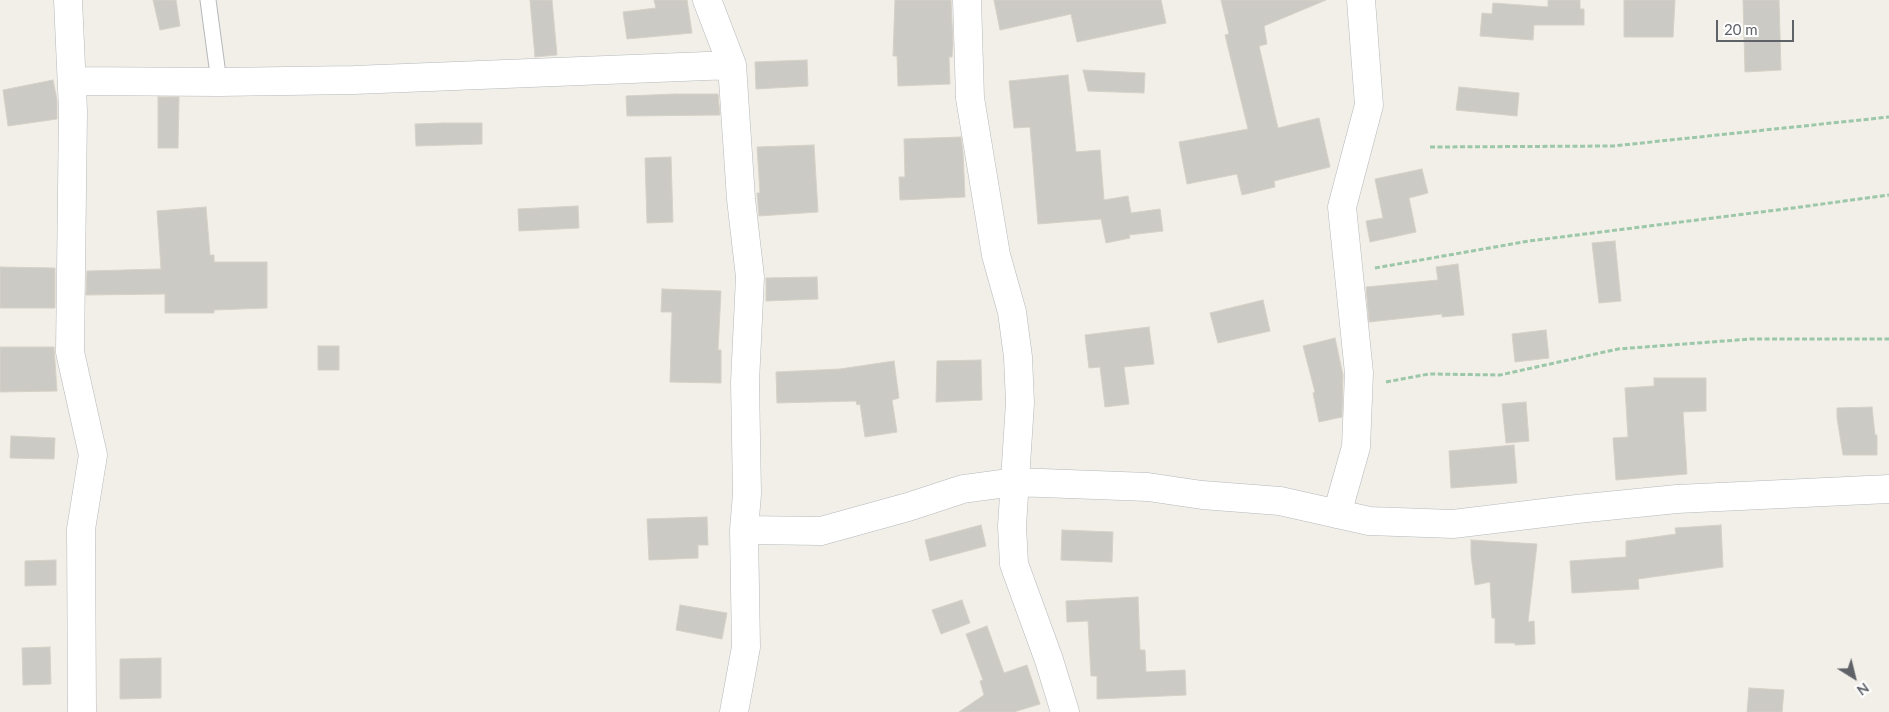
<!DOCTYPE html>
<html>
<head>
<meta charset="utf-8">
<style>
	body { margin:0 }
	#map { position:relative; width:1889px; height:712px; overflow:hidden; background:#f1efe8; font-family:Lato,sans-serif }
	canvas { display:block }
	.north { position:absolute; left:1829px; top:652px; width:50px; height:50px; -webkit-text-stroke:4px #fff; paint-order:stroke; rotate:144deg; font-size:14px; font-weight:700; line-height:20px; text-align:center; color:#5f6368 }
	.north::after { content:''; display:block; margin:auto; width:18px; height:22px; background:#5f6368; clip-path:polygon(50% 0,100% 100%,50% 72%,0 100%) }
	.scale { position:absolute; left:1716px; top:20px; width:78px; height:22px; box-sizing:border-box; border:2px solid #5f6368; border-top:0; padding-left:6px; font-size:15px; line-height:18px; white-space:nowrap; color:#5f6368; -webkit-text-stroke:4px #fff; paint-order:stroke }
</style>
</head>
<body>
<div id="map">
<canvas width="1889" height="712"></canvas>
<div class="north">N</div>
<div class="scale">20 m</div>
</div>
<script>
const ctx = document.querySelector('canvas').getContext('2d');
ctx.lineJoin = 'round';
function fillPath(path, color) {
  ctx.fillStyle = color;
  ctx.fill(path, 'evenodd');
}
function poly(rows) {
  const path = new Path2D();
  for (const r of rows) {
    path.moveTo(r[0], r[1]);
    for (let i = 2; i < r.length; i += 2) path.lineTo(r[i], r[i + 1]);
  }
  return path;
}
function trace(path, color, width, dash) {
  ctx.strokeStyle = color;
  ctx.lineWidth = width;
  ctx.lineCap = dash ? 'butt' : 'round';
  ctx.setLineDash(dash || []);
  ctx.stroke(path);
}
const building = poly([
	[153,0,176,0,180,26,160,30,153,0],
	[530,0,552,0,557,55,535,57,530,0],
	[654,0,687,0,692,33,627,39,623,12,656,8,654,0],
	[895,0,951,0,953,45,952,57,949,57,950,84,898,86,897,56,893,56,895,0],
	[994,0,1161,0,1166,23,1077,42,1071,14,1000,30,994,0],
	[1221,0,1326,0,1264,26,1267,44,1259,46,1278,128,1319,118,1330,167,1274,181,1275,187,1242,195,1237,174,1187,184,1179,142,1248,129,1225,35,1229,34,1221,0],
	[1548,0,1580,0,1580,9,1584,9,1584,25,1534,25,1533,40,1480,36,1482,13,1492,14,1493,3,1548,7,1548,0],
	[1624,0,1675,0,1673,37,1624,37,1624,0],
	[1743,0,1779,0,1781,70,1745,72,1743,0],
	[807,60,808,86,756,89,755,62,807,60],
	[1083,70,1145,73,1144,93,1088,91,1083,70],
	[1068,75,1076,152,1100,150,1104,200,1128,196,1131,213,1160,209,1163,231,1129,235,1130,238,1106,243,1101,219,1038,224,1030,127,1014,128,1009,81,1068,75],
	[53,80,57,100,57,119,8,126,3,90,53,80],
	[1459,87,1519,93,1517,116,1456,110,1459,87],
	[675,94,718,94,720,115,627,116,626,96,675,94],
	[158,97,179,97,178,148,158,148,158,97],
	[443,123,482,123,482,144,416,146,415,124,443,123],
	[961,137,963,153,965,197,900,200,899,177,905,177,904,139,961,137],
	[814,145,818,212,759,216,757,193,760,193,757,147,814,145],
	[671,157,673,222,647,223,645,158,671,157],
	[1422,169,1428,193,1409,198,1416,232,1370,242,1366,221,1383,218,1375,179,1422,169],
	[578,206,579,228,519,231,518,209,578,206],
	[206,207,210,255,214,255,214,262,267,262,267,308,214,310,214,313,165,313,165,294,86,295,87,271,161,269,157,211,206,207],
	[1615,241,1621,301,1599,303,1592,243,1615,241],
	[1458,264,1464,315,1442,317,1442,314,1369,322,1366,287,1438,280,1436,267,1458,264],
	[0,267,55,268,55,308,0,308,0,267],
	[817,277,818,299,766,301,766,278,817,277],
	[662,289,721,291,718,350,721,350,721,383,670,382,672,312,661,312,662,289],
	[1263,300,1270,331,1218,343,1210,313,1263,300],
	[1149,327,1154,364,1124,367,1129,404,1105,407,1100,367,1089,368,1085,335,1149,327],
	[1546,330,1549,358,1515,362,1512,334,1546,330],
	[1335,338,1343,375,1342,417,1319,422,1313,393,1315,392,1303,346,1335,338],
	[318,346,339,346,339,370,318,370,318,346],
	[0,347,54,347,57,391,0,392,0,347],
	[981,360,982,400,936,402,937,361,981,360],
	[894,361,899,398,892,400,897,432,865,437,860,404,857,405,856,401,777,403,776,372,840,369,894,361],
	[1654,378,1706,378,1706,411,1683,412,1687,474,1616,480,1613,438,1628,437,1625,388,1654,386,1654,378],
	[1526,402,1529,441,1506,443,1502,404,1526,402],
	[1872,407,1875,435,1877,435,1877,455,1843,455,1837,418,1837,408,1872,407],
	[11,436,55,438,54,459,10,458,11,436],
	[1514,445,1517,483,1451,488,1449,451,1514,445],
	[707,517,708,545,698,545,698,558,649,560,647,519,707,517],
	[981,525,986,546,930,561,925,540,981,525],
	[1721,525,1723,567,1638,579,1639,589,1572,593,1570,561,1626,557,1626,541,1676,534,1675,528,1721,525],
	[1062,530,1113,532,1112,562,1061,560,1062,530],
	[1471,540,1537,544,1528,622,1534,621,1535,644,1515,645,1515,643,1495,643,1495,618,1492,618,1490,582,1475,585,1471,555,1471,540],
	[56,560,56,585,25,586,25,561,56,560],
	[1138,597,1140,650,1145,650,1146,672,1185,670,1186,695,1097,699,1097,676,1091,676,1088,621,1067,622,1066,601,1138,597],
	[962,600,970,623,941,634,932,610,962,600],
	[680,605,727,613,722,639,676,630,680,605],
	[987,626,1004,673,1027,665,1040,704,1014,712,959,712,984,695,980,681,983,680,966,634,987,626],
	[50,647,51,684,23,685,22,648,50,647],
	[161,658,161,698,120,699,120,659,161,658],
	[1749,688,1784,690,1782,712,1747,712,1749,688]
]);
const path = poly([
	[1430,147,1613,146,1889,117],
	[1375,268,1529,241,1793,208,1889,195],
	[1386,382,1429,374,1500,375,1618,349,1751,339,1889,339]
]);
const service = poly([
	[208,0,219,82]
]);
const minor = poly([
	[68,0,73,111,70,352,93,455,81,529,82,712],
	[707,0,732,65,741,199,750,277,745,382,747,494,744,530,746,647,734,712],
	[967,0,970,98,996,255,1012,312,1018,357,1020,403,1012,526,1014,564,1049,660,1065,712],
	[73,81,219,82,354,80,732,65],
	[1337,514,1356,447,1359,373,1342,207,1369,105,1361,0],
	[744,530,821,531,908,507,963,489,1015,482,1148,487,1202,495,1280,501,1369,521,1453,524,1577,509,1677,499,1889,489]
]);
fillPath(building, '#cccac5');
trace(building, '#d6d1c6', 1);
trace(service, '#b5b8bc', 17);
trace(minor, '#b5b8bc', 29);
trace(path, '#9cc7a9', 3, [5, 2.5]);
trace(service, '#fff', 15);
trace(minor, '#fff', 28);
</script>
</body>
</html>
